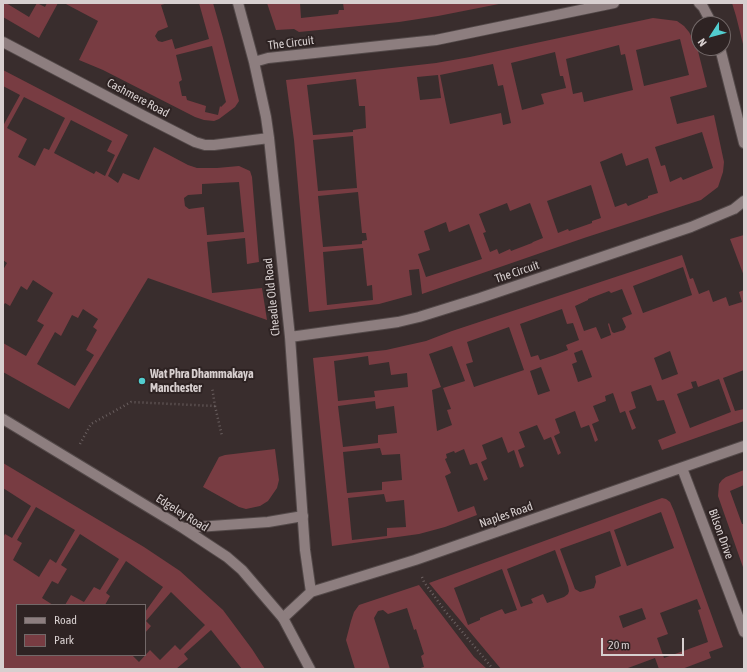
<!DOCTYPE html>
<html>
<head>
<meta charset="utf-8">
<style>
	body { margin:0 }
	#map { position:relative; width:747px; height:672px; overflow:hidden; background:#392d2d; font-family:"Asap Condensed",sans-serif }
	canvas { display:block }
	.frame { position:absolute; inset:0; border:4px solid #d7cfcf; pointer-events:none }
	.legend { position:absolute; left:16px; top:604px; width:130px; height:52px; box-sizing:border-box; background:#2e2323; border:1px solid #726868; margin:0; padding:5px 7px; list-style:none; font-size:12px; color:#d7cfcf }
	.legend li { display:flex; align-items:center; gap:8px; height:20px }
	.legend b { width:20px; border:1px solid #726868 }
	.north { position:absolute; left:691px; top:16px; width:40px; height:40px; box-sizing:border-box; background:#2e2323; border:1px solid #726868; border-radius:50%; rotate:234deg; font-size:11px; font-weight:700; line-height:16px; text-align:center; color:#d7cfcf }
	.north::after { content:''; display:block; margin:auto; width:14px; height:18px; background:#52cdcf; clip-path:polygon(50% 0,100% 100%,50% 72%,0 100%) }
	.scale { position:absolute; left:601px; top:638px; width:83px; height:18px; box-sizing:border-box; border:2px solid #d7cfcf; border-top:0; padding-left:5px; font-size:12px; line-height:14px; white-space:nowrap; color:#d7cfcf; -webkit-text-stroke:3px #2e2323; paint-order:stroke }
</style>
</head>
<body>
<div id="map">
<canvas width="747" height="672"></canvas>
<div class="frame"></div>
<ul class="legend">
<li><b style="height:5px;background:#8d7e7f"></b>Road</li>
<li><b style="height:11px;background:#783c42"></b>Park</li>
</ul>
<div class="north">N</div>
<div class="scale">20 m</div>
</div>
<script>
const ctx = document.querySelector('canvas').getContext('2d');
ctx.lineJoin = 'round';
function fillPath(path, color) {
  ctx.fillStyle = color;
  ctx.fill(path, 'evenodd');
}
function poly(rows) {
  const path = new Path2D();
  for (const r of rows) {
    path.moveTo(r[0], r[1]);
    for (let i = 2; i < r.length; i += 2) path.lineTo(r[i], r[i + 1]);
  }
  return path;
}
function trace(path, color, width, dash) {
  ctx.strokeStyle = color;
  ctx.lineWidth = width;
  ctx.lineCap = dash ? 'butt' : 'round';
  ctx.setLineDash(dash || []);
  ctx.stroke(path);
}
function label(font, color, halo, rows, align = 'center') {
  ctx.font = font + ' "Asap Condensed",sans-serif';
  ctx.lineWidth = 4;
  ctx.setLineDash([]);
  ctx.textBaseline = 'middle';
  ctx.strokeStyle = halo;
  ctx.fillStyle = color;
  for (const [text, x, y, turn = 0] of rows) {
    ctx.save();
    ctx.translate(x, y);
    ctx.rotate((+turn || 0) * Math.PI / 180);
    ctx.textAlign = isNaN(turn) ? turn : align;
    if (halo) ctx.strokeText(text, 0, 0);
    ctx.fillText(text, 0, 0);
    ctx.restore();
  }
}
const green = poly([
	[3,3,6,3,29,17,37,3,45,7,47,3,58,3,39,38,3,17],
	[64,3,168,3,161,5,168,27,158,31,155,36,158,41,162,42,172,39,175,49,209,39,199,3,213,3,223,38,239,101,235,107,219,119,214,121,204,120,195,117,103,70,79,60,98,21],
	[212,46,226,102,221,107,220,106,218,115,205,112,206,106,187,100,186,96,182,96,179,82,182,80,176,55],
	[267,3,300,3,301,18,338,14,339,10,344,10,343,3,504,3,438,16,399,22,299,32,294,29,276,30],
	[732,3,744,3,744,48,736,16],
	[653,18,677,21,684,26,689,32,697,47,707,87,670,97,677,124,714,115,724,162,723,172,718,187,701,200,584,238,422,294,419,269,409,270,412,295,379,304,309,312,294,140,286,80,436,63,470,57],
	[680,39,689,75,644,86,636,50],
	[619,45,621,55,625,54,633,90,584,102,582,92,573,94,566,59],
	[555,52,560,76,563,76,566,88,541,94,544,104,522,110,511,63],
	[493,64,498,86,503,85,511,123,503,125,501,113,450,124,440,75],
	[438,75,441,98,420,100,417,77],
	[356,79,359,106,365,106,366,128,353,130,353,132,313,135,307,85],
	[702,132,713,168,683,180,681,177,670,182,665,165,661,166,655,147],
	[353,136,357,188,318,191,313,140],
	[622,153,626,166,648,158,658,193,648,196,648,198,628,206,626,203,615,207,600,162],
	[591,185,601,218,592,221,592,223,569,231,568,229,558,233,547,201],
	[358,192,362,233,366,233,367,240,362,241,362,244,323,247,318,196],
	[507,203,510,211,530,203,543,238,533,242,532,243,511,251,510,249,499,254,497,249,490,252,483,233,486,232,479,214],
	[446,222,449,232,469,224,482,259,426,277,418,254,430,250,424,231],
	[363,248,367,286,372,285,373,300,327,305,323,252],
	[3,70,128,135,108,176,118,183,123,173,139,180,154,147,188,165,197,168,217,168,239,166,250,171,252,177,259,262,247,264,245,238,207,242,212,293,262,288,267,320,148,278,69,409,3,372,3,343,26,356,44,325,37,321,53,293,33,280,27,290,21,286,10,306,5,303,3,306,3,270,7,263,3,260,3,126,20,95,3,86],
	[24,97,65,118,49,150,44,148,35,166,18,157,27,139,7,128],
	[71,120,112,141,107,151,115,155,105,176,96,171,94,174,54,153],
	[239,182,244,232,207,235,204,207,189,209,185,206,184,198,188,195,202,194,202,184],
	[83,309,98,319,93,327,97,330,86,350,94,355,75,386,37,364,55,332,61,336,72,315,78,318],
	[744,235,744,276,730,239],
	[682,255,690,279,693,278,699,294,709,290,713,302,726,297,729,306,742,302,739,292,744,290,744,370,723,378,735,411,744,409,744,421,662,450,658,440,676,433,664,400,657,401,651,385,631,392,636,408,629,411,636,428,632,430,625,411,620,413,613,393,605,396,606,401,593,406,599,421,592,424,598,440,595,442,589,425,581,428,575,411,555,419,560,433,554,436,561,453,558,455,551,437,544,440,537,425,519,432,525,447,518,450,524,466,520,468,514,450,508,453,502,437,482,445,487,459,481,462,488,479,484,481,477,463,470,465,464,449,455,453,454,451,446,454,447,458,445,459,451,473,445,476,458,512,474,506,477,515,445,527,419,534,332,546,313,358,386,350,426,341,452,331],
	[683,267,692,295,643,313,633,286],
	[622,289,632,314,622,318,626,327,624,330,614,333,612,332,609,323,608,324,611,335,601,339,596,327,584,331,575,306,588,300,588,299,609,291,611,293],
	[562,309,567,324,573,323,579,340,566,345,568,350,555,355,540,360,538,355,531,357,520,324],
	[509,327,524,370,474,387,466,364,473,362,467,342],
	[452,346,465,381,443,388,451,409,447,410,452,425,437,431,432,390,441,387,429,354],
	[582,350,592,377,578,382,572,364,577,362,574,353],
	[670,351,678,374,662,380,654,358],
	[368,356,369,365,389,362,391,375,407,373,408,387,374,391,375,397,338,401,334,361],
	[541,367,550,391,538,395,530,371],
	[719,379,731,412,690,428,677,394,693,388,691,382,696,381,698,387],
	[375,401,376,409,394,406,397,433,378,435,378,443,343,447,338,406],
	[380,448,382,455,400,454,402,480,382,482,382,490,347,493,343,452],
	[384,494,386,502,404,500,406,527,387,528,387,536,352,540,348,498],
	[275,449,279,480,277,488,268,501,260,506,246,509,239,507,203,487,219,457,225,455],
	[3,463,144,547,180,571,223,610,252,649,265,669,242,669,211,630,184,654,188,659,176,669,3,669,3,538,5,534,12,538,31,506,3,488],
	[36,507,75,530,56,563,50,559,39,577,13,560,22,543,17,540],
	[80,534,119,559,100,590,94,587,84,602,71,595,65,605,105,605,110,596,106,593,126,561,163,587,145,612,145,633,151,626,146,621,171,592,205,625,180,650,175,645,160,660,150,650,139,662,132,655,17,655,17,605,53,605,42,598,52,581,58,584,67,569,61,565],
	[744,470,744,485,730,491,742,524,744,524,744,570,718,496,719,484,722,480,726,477],
	[662,498,666,499,670,502,674,511,723,647,709,652,711,658,682,669,659,669,655,658,628,668,628,669,501,669,429,583],
	[661,512,674,548,627,566,614,530],
	[610,531,621,566,595,576,596,582,594,588,580,592,575,589,560,549],
	[555,550,568,586,569,591,568,594,564,597,547,603,543,594,531,599,533,603,521,607,507,569],
	[502,569,517,610,505,614,502,609,480,618,480,620,468,625,454,588],
	[697,599,701,609,698,610,708,642,664,658,657,638,668,634,660,613],
	[642,608,646,619,623,628,619,616],
	[419,585,474,657,487,669,417,669,424,667,421,656,424,654,416,629,414,630,407,608,388,614,383,610,378,611,374,618,390,669,355,669,346,640,351,621,354,612,359,605]
]);
const path = poly([
	[215,406,222,436],
	[80,444,91,424,131,402,215,406,212,387],
	[422,577,424,582,445,611,493,669]
]);
const minor = poly([
	[238,3,254,62,266,117,269,138,290,337,305,550,311,592],
	[699,3,703,7,712,24],
	[3,42,144,116,195,142,205,145,214,145,269,138],
	[720,48,744,143],
	[254,62,268,58,436,40,614,3],
	[290,337,398,322,419,317,480,298,691,227,734,209,744,201],
	[682,468,744,632],
	[283,618,311,592,415,560,744,446]
]);
const secondary = poly([
	[3,419,183,528,227,557,242,570,283,618,310,669],
	[183,528,268,522,303,516]
]);
const markers = [
	[142,381,4,"#52cdcf"]
];
const streetNames = [
	["The Circuit",291,43,-7],
	["Cashmere Road",138,98,28],
	["The Circuit",517,272,-19],
	["Cheadle Old Road",272,297,-96],
	["Edgeley Road",182,513,32],
	["Naples Road",506,515,-19],
	["Bilson Drive",721,534,70]
];
const poiNames = [
	["Wat Phra Dhammakaya",150,374],
	["Manchester",150,388]
];
fillPath(green, '#783c42');
trace(minor, '#534949', 12);
trace(secondary, '#534949', 12);
trace(path, '#6a5f5f', 2.5, [1, 3]);
trace(minor, '#8d7e7f', 10);
trace(secondary, '#8d7e7f', 10);
for (const [x, y, r, color] of markers) {
  const dot = new Path2D();
  dot.arc(x, y, r, 0, 2 * Math.PI);
  ctx.fillStyle = color;
  ctx.fill(dot);
  trace(dot, '#2e2323', 1.5);
}
label('12px', '#d7cfcf', '#2e2323', streetNames);
label('bold 12px', '#d7cfcf', '#2e2323', poiNames, 'left');
</script>
</body>
</html>
